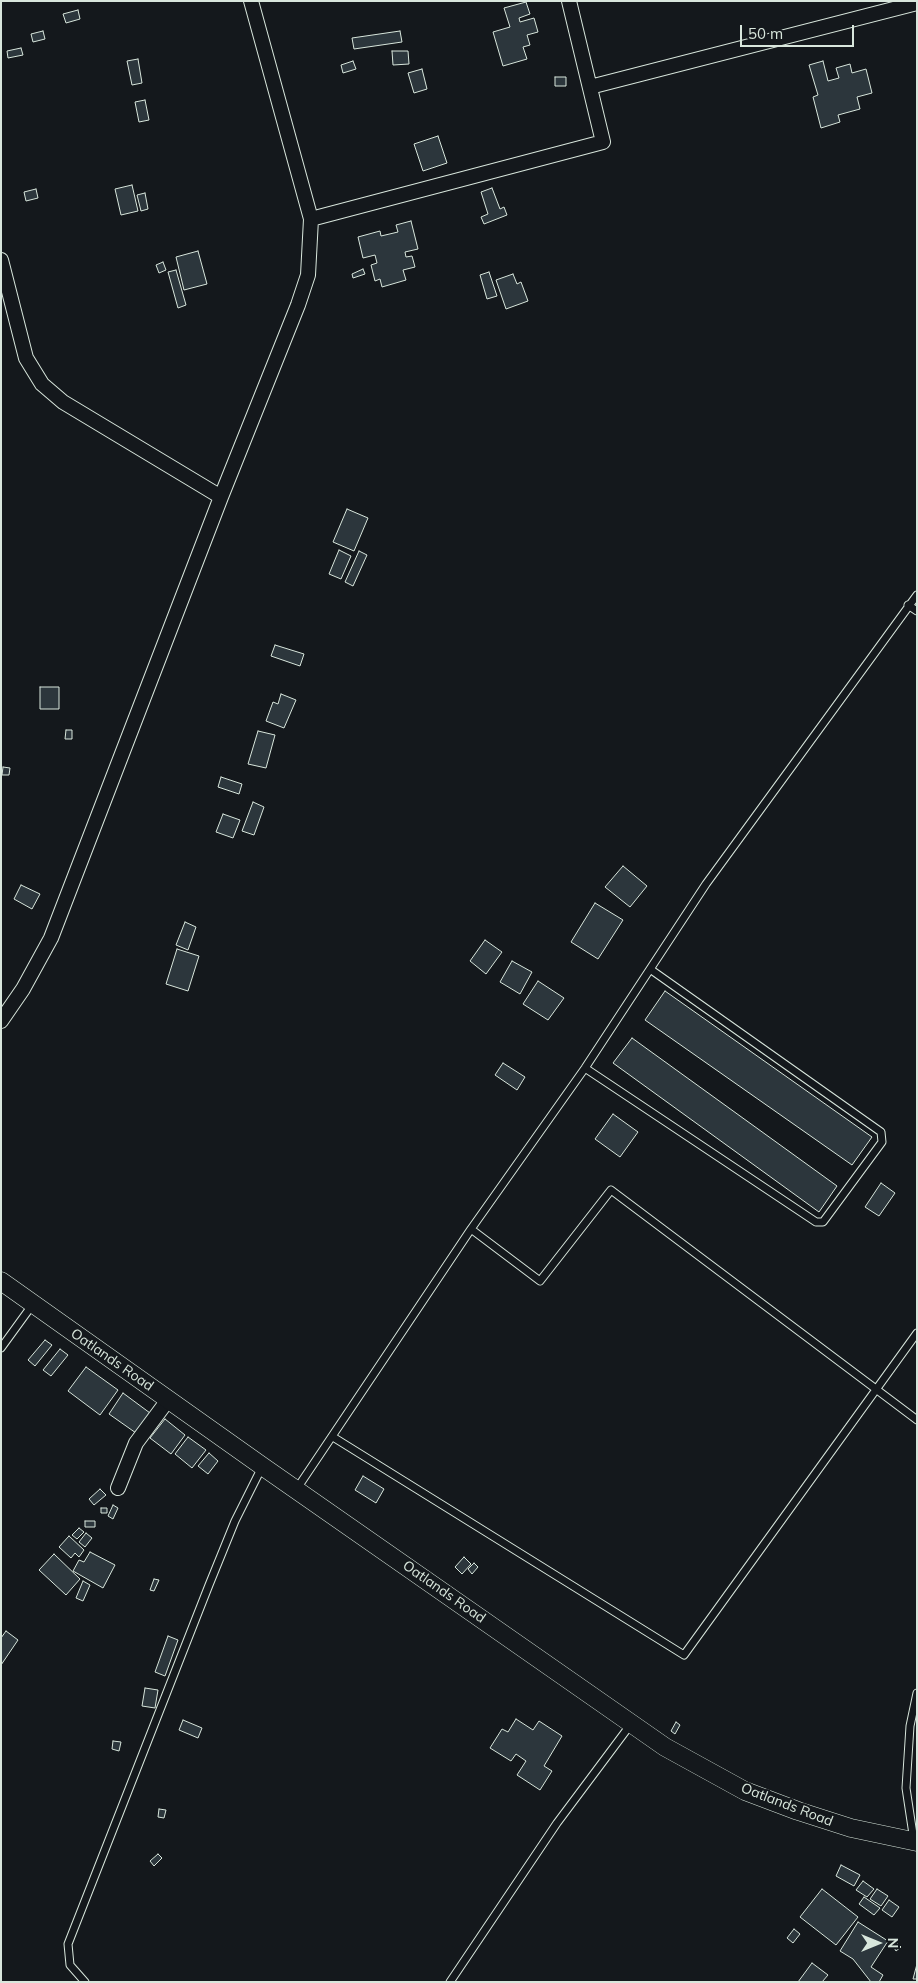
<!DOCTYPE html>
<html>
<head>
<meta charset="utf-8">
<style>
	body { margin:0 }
	#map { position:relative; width:918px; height:1983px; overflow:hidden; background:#14181c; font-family:Mulish,sans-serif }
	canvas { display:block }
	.frame { position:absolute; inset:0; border:2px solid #d8e6dc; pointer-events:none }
	.north { position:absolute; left:853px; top:1918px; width:50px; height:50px; -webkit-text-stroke:4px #14181c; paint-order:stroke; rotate:90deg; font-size:14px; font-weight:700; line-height:20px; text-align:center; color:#d8e6dc }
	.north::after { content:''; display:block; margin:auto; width:18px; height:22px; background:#d8e6dc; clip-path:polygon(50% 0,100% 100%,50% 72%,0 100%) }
	.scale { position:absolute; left:740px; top:25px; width:114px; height:22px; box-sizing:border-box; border:2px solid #d8e6dc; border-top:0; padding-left:6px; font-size:15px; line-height:18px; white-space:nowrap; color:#d8e6dc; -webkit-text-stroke:4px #14181c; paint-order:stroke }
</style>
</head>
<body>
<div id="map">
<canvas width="918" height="1983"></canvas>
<div class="frame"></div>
<div class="north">N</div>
<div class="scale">50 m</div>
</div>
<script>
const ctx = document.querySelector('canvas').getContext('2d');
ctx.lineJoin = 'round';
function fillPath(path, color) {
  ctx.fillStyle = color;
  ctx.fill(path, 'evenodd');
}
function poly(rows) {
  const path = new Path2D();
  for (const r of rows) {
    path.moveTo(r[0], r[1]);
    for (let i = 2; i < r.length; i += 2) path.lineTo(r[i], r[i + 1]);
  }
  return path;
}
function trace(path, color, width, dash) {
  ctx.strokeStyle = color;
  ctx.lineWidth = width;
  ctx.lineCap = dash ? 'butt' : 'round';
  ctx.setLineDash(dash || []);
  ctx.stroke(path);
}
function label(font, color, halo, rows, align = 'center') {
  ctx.font = font + ' Mulish,sans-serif';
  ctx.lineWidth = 4;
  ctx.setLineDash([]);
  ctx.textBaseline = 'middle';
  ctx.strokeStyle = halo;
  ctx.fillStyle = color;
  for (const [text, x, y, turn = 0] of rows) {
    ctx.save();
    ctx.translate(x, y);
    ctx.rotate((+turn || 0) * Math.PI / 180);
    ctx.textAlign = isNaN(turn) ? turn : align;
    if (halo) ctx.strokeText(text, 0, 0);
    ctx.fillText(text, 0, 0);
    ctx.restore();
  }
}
const building = poly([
	[526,2,530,14,519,18,520,22,534,18,538,32,527,35,530,45,523,47,527,59,503,66,493,32,510,27,504,8,526,2],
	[78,10,80,19,66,23,63,14,78,10],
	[43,31,45,39,33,42,31,34,43,31],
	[400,31,402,42,354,49,352,38,400,31],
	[21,48,23,55,8,58,7,51,21,48],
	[392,51,408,51,409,64,393,65,392,51],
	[138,59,142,83,132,85,127,61,138,59],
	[353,61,356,69,343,73,341,65,353,61],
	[823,61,828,81,839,78,836,68,850,64,852,73,866,69,872,93,857,97,860,109,838,115,840,122,821,128,813,97,818,95,809,65,823,61],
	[422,69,427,89,414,93,408,73,422,69],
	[555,77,566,77,566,86,555,86,555,77],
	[145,100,149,120,139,122,135,102,145,100],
	[438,136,447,163,423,171,414,144,438,136],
	[132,185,138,211,121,215,115,189,132,185],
	[492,188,500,209,504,207,507,215,484,224,481,217,488,214,481,192,492,188],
	[36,189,38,198,26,201,24,192,36,189],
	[145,193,148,209,141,211,137,195,145,193],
	[411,221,418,249,405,252,406,257,412,256,415,267,403,270,406,280,382,287,380,279,375,281,371,265,377,263,375,255,363,258,358,237,380,231,381,236,398,232,396,225,411,221],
	[198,251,207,284,184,290,176,257,198,251],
	[163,262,166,270,159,273,156,265,163,262],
	[363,269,365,274,353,278,352,274,363,269],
	[176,270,186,305,178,308,168,272,176,270],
	[489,272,497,296,487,299,480,275,489,272],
	[513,274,517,284,521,282,528,301,506,309,496,280,513,274],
	[347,509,368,518,354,551,333,542,347,509],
	[339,550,351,556,341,579,329,574,339,550],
	[359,551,367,555,353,586,345,582,359,551],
	[275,645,304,654,300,666,271,656,275,645],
	[40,687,59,687,59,709,40,709,40,687],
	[281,694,296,700,284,728,266,721,273,702,278,704,281,694],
	[66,730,72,730,72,739,65,739,66,730],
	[258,731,275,735,266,768,248,764,258,731],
	[3,767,10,768,9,775,2,775,3,767],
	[221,777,242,784,239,794,218,787,221,777],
	[253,802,264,807,254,835,242,831,253,802],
	[223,814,240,820,233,838,216,832,223,814],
	[623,866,647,886,630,907,605,887,623,866],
	[21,885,40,894,32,909,14,899,21,885],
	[595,903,623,920,598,959,571,942,595,903],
	[185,922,196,927,188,950,176,945,185,922],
	[485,940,502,952,486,974,470,961,485,940],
	[177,949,199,956,188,991,166,984,177,949],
	[512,961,532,972,520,994,500,982,512,961],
	[538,981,564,998,548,1020,523,1004,538,981],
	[665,991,872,1137,852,1165,645,1020,665,991],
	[632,1038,837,1186,819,1212,613,1063,632,1038],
	[503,1063,525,1077,517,1090,495,1075,503,1063],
	[613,1114,638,1132,620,1157,595,1139,613,1114],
	[881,1183,895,1193,879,1216,865,1207,881,1183],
	[45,1340,52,1345,35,1366,28,1360,45,1340],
	[60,1349,68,1355,51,1376,43,1370,60,1349],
	[86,1367,118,1390,100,1415,68,1391,86,1367],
	[123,1393,150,1413,136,1433,109,1414,123,1393],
	[165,1419,185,1435,171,1454,150,1438,165,1419],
	[188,1437,206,1450,192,1468,175,1454,188,1437],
	[209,1453,218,1461,208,1474,198,1466,209,1453],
	[363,1476,384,1489,376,1503,355,1490,363,1476],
	[100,1489,106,1495,94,1505,89,1499,100,1489],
	[113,1505,118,1508,113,1519,108,1516,113,1505],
	[101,1508,107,1508,107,1513,101,1513,101,1508],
	[85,1521,95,1521,95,1527,85,1527,85,1521],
	[79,1528,84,1532,77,1539,72,1535,79,1528],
	[86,1533,92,1538,85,1547,79,1542,86,1533],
	[69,1536,84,1550,79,1557,75,1553,71,1558,59,1547,69,1536],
	[90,1552,115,1565,103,1588,73,1571,79,1560,84,1562,90,1552],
	[54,1554,80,1579,66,1595,39,1570,54,1554],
	[464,1557,471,1564,462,1574,455,1567,464,1557],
	[474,1563,478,1567,472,1574,468,1569,474,1563],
	[154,1579,159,1580,154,1591,150,1590,154,1579],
	[83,1581,90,1585,83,1601,76,1598,83,1581],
	[6,1631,18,1640,1,1665,1,1638,6,1631],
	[168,1636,178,1640,165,1676,155,1672,168,1636],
	[145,1688,158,1690,155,1708,142,1706,145,1688],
	[516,1719,533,1730,539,1721,562,1736,544,1766,552,1771,540,1790,517,1775,526,1761,516,1754,511,1761,490,1748,502,1729,508,1732,516,1719],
	[183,1720,202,1728,198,1738,179,1730,183,1720],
	[676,1722,680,1725,675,1734,671,1731,676,1722],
	[113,1741,121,1742,119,1751,112,1749,113,1741],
	[159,1809,166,1810,164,1818,158,1817,159,1809],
	[158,1854,162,1858,154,1866,150,1861,158,1854],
	[841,1865,860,1875,854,1886,836,1876,841,1865],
	[863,1881,874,1889,867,1897,856,1890,863,1881],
	[822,1889,858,1917,836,1945,800,1917,822,1889],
	[877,1889,888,1896,881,1906,870,1899,877,1889],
	[864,1897,880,1908,874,1915,859,1904,864,1897],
	[889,1900,899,1907,892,1917,882,1910,889,1900],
	[858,1922,888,1941,871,1967,883,1975,879,1982,871,1982,853,1959,840,1951,858,1922],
	[794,1929,800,1934,793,1943,787,1938,794,1929],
	[897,1943,901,1947,896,1951,893,1946,897,1943],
	[812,1963,828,1975,822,1982,798,1982,812,1963],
	[917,1964,917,1979,913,1979,917,1964]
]);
const service = poly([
	[908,605,917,611],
	[585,1068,816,1222,823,1222,882,1142,881,1132,650,969],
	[471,1229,540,1281,611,1190,917,1420],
	[1,1348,33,1304],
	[333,1437,684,1655,917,1333],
	[296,1490,471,1229,585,1068,706,884,917,595],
	[914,1841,906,1788,910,1726,917,1693],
	[85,1982,70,1965,68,1944,209,1585,235,1521,262,1467],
	[450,1982,557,1823,631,1724]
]);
const minor = poly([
	[590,87,917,3],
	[311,219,603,142,569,1],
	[1,260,26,358,42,384,63,402,221,497],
	[1,1021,23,989,51,938,221,497,298,305,308,275,311,219,251,1],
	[118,1488,136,1443,168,1400]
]);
const tertiary = poly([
	[1,1281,262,1466,665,1747,745,1791,798,1811,851,1828,917,1842]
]);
const streetNames = [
	["Oatlands Road",112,1360,35],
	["Oatlands Road",444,1592,35],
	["Oatlands Road",787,1805,21]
];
fillPath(building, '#2c363c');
trace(building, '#d8e6dc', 1);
trace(service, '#d8e6dc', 9);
trace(minor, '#d8e6dc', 16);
trace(tertiary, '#d8e6dc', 19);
trace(service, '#14181c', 7);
trace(minor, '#14181c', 14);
trace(tertiary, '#14181c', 18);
label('14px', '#d8e6dc', '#14181c', streetNames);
</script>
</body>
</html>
